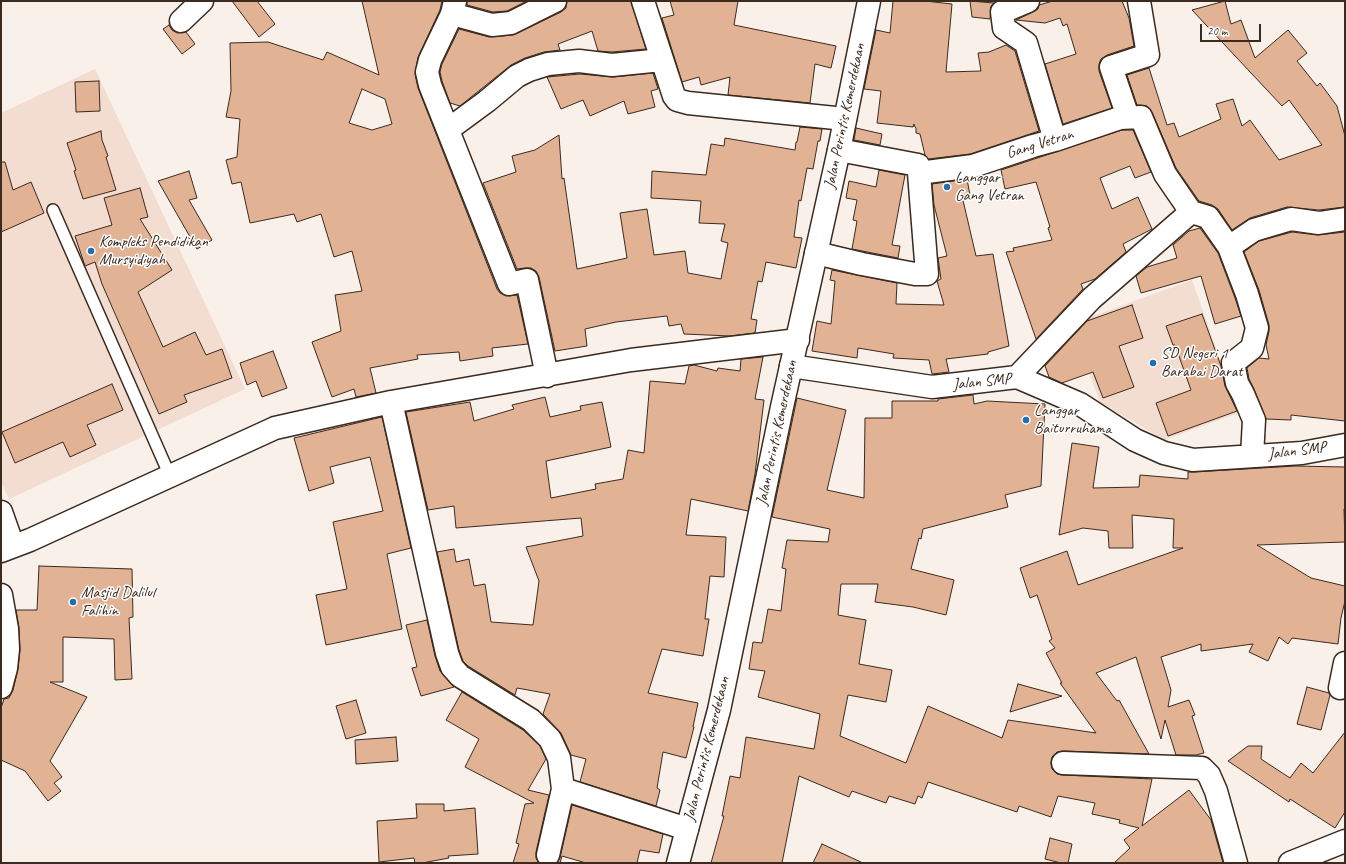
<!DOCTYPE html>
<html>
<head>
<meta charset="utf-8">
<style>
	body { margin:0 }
	#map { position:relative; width:1346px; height:864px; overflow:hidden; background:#f9f0ea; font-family:Caveat,sans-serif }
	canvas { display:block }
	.frame { position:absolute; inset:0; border:2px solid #3b2a1e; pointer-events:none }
	.scale { position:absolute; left:1200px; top:24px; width:61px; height:18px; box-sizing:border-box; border:2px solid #3b2a1e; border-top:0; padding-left:5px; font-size:12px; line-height:14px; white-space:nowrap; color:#3b2a1e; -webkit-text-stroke:3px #fff; paint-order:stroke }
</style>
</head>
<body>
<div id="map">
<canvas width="1346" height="864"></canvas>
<div class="frame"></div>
<div class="scale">20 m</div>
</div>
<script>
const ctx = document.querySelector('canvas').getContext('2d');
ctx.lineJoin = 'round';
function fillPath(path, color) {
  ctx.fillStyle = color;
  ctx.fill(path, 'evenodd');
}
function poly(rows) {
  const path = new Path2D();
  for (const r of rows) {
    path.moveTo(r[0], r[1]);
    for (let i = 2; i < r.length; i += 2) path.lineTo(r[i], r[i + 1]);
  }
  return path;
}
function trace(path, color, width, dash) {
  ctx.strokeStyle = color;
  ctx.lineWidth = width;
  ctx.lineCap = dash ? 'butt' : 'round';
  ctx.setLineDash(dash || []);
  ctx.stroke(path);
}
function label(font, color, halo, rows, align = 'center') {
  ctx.font = font + ' Caveat,sans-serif';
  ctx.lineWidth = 3;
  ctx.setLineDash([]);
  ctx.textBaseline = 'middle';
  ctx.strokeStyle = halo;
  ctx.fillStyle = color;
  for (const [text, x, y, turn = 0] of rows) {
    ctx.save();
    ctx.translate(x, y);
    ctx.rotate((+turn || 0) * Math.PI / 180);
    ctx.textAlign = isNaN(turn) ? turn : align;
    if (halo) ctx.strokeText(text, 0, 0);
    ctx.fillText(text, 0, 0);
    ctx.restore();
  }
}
const built = poly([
	[95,69,245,389,9,499,1,482,1,113],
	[1192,280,1239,413,1164,440,1100,402,1071,324]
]);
const building = poly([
	[232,1,257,1,275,24,259,37,232,1],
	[362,1,442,1,440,10,418,57,415,74,418,88,497,289,500,293,506,296,517,295,528,344,492,348,493,356,460,361,459,352,417,355,418,359,370,368,376,393,356,397,354,389,332,397,312,342,341,331,335,295,362,291,352,251,334,257,321,214,297,222,294,214,250,223,241,182,232,184,226,160,237,157,240,119,226,117,231,91,230,43,268,42,323,60,327,52,379,75,362,1],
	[362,89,385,99,392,124,372,130,349,123,362,89],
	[467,1,527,1,507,11,493,12,467,5,467,1],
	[567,1,631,1,646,49,612,52,598,51,592,31,558,44,560,50,544,52,525,58,511,65,460,106,450,103,442,81,440,72,442,64,459,29,489,37,513,35,561,12,566,8,567,1],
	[670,1,738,1,734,25,836,46,831,68,815,64,810,103,728,95,730,77,701,85,699,77,682,82,662,18,674,15,670,1],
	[893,1,925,1,952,4,946,72,981,71,978,53,989,52,1006,45,1015,51,1039,131,970,154,928,159,925,155,920,134,916,133,916,128,915,127,914,124,913,127,877,123,881,91,864,89,876,30,890,33,893,1],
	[970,1,994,3,991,6,990,19,972,17,970,1],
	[1053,1,1122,1,1129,18,1134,46,1107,55,1101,59,1099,64,1099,71,1112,108,1063,124,1045,64,1076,54,1067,24,1063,26,1060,18,1045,23,1016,20,1033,12,1038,9,1039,5,1053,1],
	[1225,1,1231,24,1241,20,1255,58,1288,30,1307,53,1297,61,1317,86,1320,83,1337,106,1345,136,1345,207,1319,210,1287,207,1250,218,1232,230,1218,209,1212,205,1199,201,1176,168,1152,112,1147,106,1137,105,1127,75,1149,68,1167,125,1174,123,1179,137,1221,119,1216,104,1233,99,1242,126,1250,120,1279,160,1322,145,1289,100,1282,106,1192,10,1225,1],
	[169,25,172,30,177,33,186,32,195,44,182,54,163,29,169,25],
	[653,73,658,89,651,91,655,107,628,114,624,101,590,116,583,100,561,109,547,77,580,74,613,77,653,73],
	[99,81,100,111,76,112,75,82,99,81],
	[800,127,822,129,820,141,818,141,813,169,807,168,801,201,799,200,794,237,802,238,796,268,766,262,762,282,758,281,751,319,757,320,755,333,730,336,684,334,681,324,669,326,667,316,616,322,585,329,587,346,555,351,539,277,536,271,531,268,525,268,517,269,483,183,516,172,512,156,535,150,559,135,562,179,564,178,577,269,627,258,620,213,647,209,654,255,685,251,688,273,721,279,728,243,721,241,725,224,699,223,701,201,651,198,652,171,706,175,711,144,724,146,725,138,795,150,796,142,797,142,800,127],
	[856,128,882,134,880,145,854,140,856,128],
	[1122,130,1133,130,1151,172,1135,178,1130,166,1100,178,1112,209,1138,197,1152,229,1123,244,1126,252,1095,279,1081,284,1083,289,1036,339,1006,252,1014,251,1013,248,1052,240,1048,228,1050,227,1036,182,1005,189,1001,170,1122,130],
	[101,131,102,140,108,156,106,157,116,190,83,199,74,171,76,170,67,143,101,131],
	[1,162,5,162,13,190,31,182,44,213,1,232,1,162],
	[879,170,905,175,892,245,900,246,898,258,852,249,857,221,853,220,857,200,846,198,849,181,876,187,879,170],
	[189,171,197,198,189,200,212,240,197,249,158,181,189,171],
	[967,179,970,195,962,196,976,256,993,254,1009,346,988,352,988,354,946,359,949,372,932,374,929,360,893,358,894,354,858,348,857,358,812,351,817,321,831,324,835,281,830,280,832,270,897,283,896,304,944,305,937,281,941,279,938,258,947,256,934,205,932,184,967,179],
	[140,188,148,217,140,219,172,270,138,292,163,347,195,332,206,355,222,349,232,378,184,395,187,402,159,414,102,284,95,262,85,266,75,236,112,225,104,198,140,188],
	[1200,228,1218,253,1235,298,1241,316,1215,324,1201,276,1141,293,1136,276,1147,267,1177,258,1173,245,1189,231,1200,228],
	[1292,232,1317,235,1345,232,1345,421,1291,415,1291,420,1266,419,1254,389,1249,379,1247,368,1259,358,1269,359,1266,345,1269,331,1269,325,1259,290,1244,252,1259,241,1292,232],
	[1132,305,1143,338,1119,346,1134,387,1103,398,1093,372,1062,383,1049,377,1045,366,1087,321,1132,305],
	[1202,314,1221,366,1225,386,1237,411,1168,436,1156,403,1191,390,1175,345,1173,345,1166,326,1202,314],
	[273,351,287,388,262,397,256,381,247,385,240,363,273,351],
	[763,357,755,399,764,400,755,474,748,511,691,499,686,535,726,537,724,577,710,576,705,619,709,619,703,656,662,649,648,693,698,703,693,727,694,727,686,758,663,752,657,788,660,790,656,806,580,782,586,759,571,755,561,733,543,714,550,694,517,688,515,695,468,666,463,661,459,650,437,552,454,549,456,562,469,559,474,586,485,584,491,622,533,625,539,581,526,547,583,536,581,518,456,528,454,506,428,510,406,412,470,402,474,421,514,409,512,405,545,397,550,417,581,410,580,406,602,402,611,447,546,461,551,498,596,489,595,484,623,479,628,450,644,453,650,381,685,384,689,366,694,365,717,371,718,368,740,371,741,359,763,357],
	[112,384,123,410,87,425,96,445,70,457,63,442,15,463,2,432,112,384],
	[973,395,974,404,987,401,1045,404,1041,486,1005,495,1008,507,923,529,921,539,919,538,911,569,954,580,946,615,913,607,875,602,878,584,841,584,838,615,866,620,859,664,892,670,886,702,848,695,840,736,906,763,928,706,1002,738,1008,720,1096,733,1060,683,1062,683,1046,653,1055,648,1049,641,1052,639,1037,595,1030,598,1020,568,1067,551,1078,585,1183,548,1173,548,1174,519,1132,515,1133,548,1109,548,1108,531,1083,528,1059,535,1072,443,1099,447,1093,488,1139,487,1140,475,1188,479,1188,472,1194,472,1295,466,1345,467,1345,509,1344,509,1345,542,1257,545,1311,578,1345,586,1345,601,1341,618,1338,644,1292,638,1288,644,1279,637,1268,661,1249,652,1253,644,1201,651,1201,644,1161,657,1171,690,1168,707,1189,700,1195,715,1192,716,1204,753,1196,755,1176,755,1165,720,1161,739,1136,657,1096,673,1117,701,1119,700,1149,754,1063,751,1057,752,1052,757,1051,763,1052,769,1057,774,1062,775,1152,779,1142,826,1189,790,1211,820,1223,863,1114,863,1130,848,1124,840,1139,828,1119,823,1120,820,1092,814,1095,803,1058,796,1051,817,1019,806,1017,812,928,782,922,798,918,796,915,804,889,796,886,803,852,791,849,797,799,776,782,863,711,863,724,816,722,816,730,776,740,778,746,737,814,749,820,714,758,697,765,671,749,669,753,642,762,643,768,609,781,611,786,569,782,568,787,540,828,542,830,529,772,517,797,398,846,410,827,490,864,498,865,418,892,418,892,401,938,401,938,399,973,395],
	[382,417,411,548,387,554,402,629,326,645,316,595,347,589,333,522,383,511,370,457,330,467,334,483,309,491,294,438,382,417],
	[39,566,132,569,133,617,129,618,132,679,115,680,114,639,63,637,63,682,50,682,87,697,50,761,62,777,54,783,61,791,48,801,25,771,1,760,1,708,4,699,9,698,13,690,18,669,20,650,19,628,16,610,37,610,39,566],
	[427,620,435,656,440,671,454,687,421,696,412,668,417,667,406,625,427,620],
	[1018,684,1062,696,1010,712,1018,684],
	[1307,687,1329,693,1330,695,1321,730,1297,724,1307,687],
	[462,692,523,730,540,746,546,759,528,790,549,795,536,852,536,858,539,863,513,863,519,844,516,843,525,804,534,803,465,767,479,739,446,720,462,692],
	[356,700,366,733,346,739,336,706,356,700],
	[1345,732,1345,812,1335,828,1290,799,1289,802,1228,761,1248,746,1262,746,1261,759,1290,778,1301,763,1313,773,1345,732],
	[396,737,398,761,356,764,355,740,396,737],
	[416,804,444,804,444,811,475,808,478,854,448,856,449,858,422,863,415,863,414,858,379,862,377,821,417,818,416,804],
	[572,805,663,834,659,853,640,850,637,863,586,863,562,856,560,863,557,863,560,858,572,805],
	[1050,838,1072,844,1068,863,1061,863,1045,859,1050,838],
	[822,844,863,863,813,863,822,844]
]);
const lane = poly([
	[53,210,170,476]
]);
const street = poly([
	[455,1,452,14,430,60,427,72,430,85,509,284,527,280,547,376],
	[643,1,674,96,677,100,688,103,845,119],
	[1028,1,1002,12,1004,28,1026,43,1055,140],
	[452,14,492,25,511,23,555,1],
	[181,21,202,1],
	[1128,117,1111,67,1148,55,1139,1],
	[449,129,487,101,517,76,529,70,548,64,579,61,612,65,662,60],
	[839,150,918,165,919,173,973,166,1033,146,1055,140,1120,118,1141,117,1165,174,1191,212],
	[1191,212,1208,217,1229,247,1254,230,1291,219,1319,223,1345,219],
	[1229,247,1247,294,1257,328,1252,348,1233,363,1237,383,1243,394,1254,420,1252,456],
	[816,253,862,264,915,274,927,274,919,173],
	[791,366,932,387,1017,377,1080,404,1135,440,1164,453,1193,460,1302,453,1345,445],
	[1017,377,1092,298,1191,212],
	[391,402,447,653,452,667,460,676,531,720,550,739,559,758,563,789,548,855],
	[1,512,13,546],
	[1,551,30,540,275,428,391,402,631,360,798,340],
	[1,595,7,629,8,649,6,668,1,687],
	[1340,688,1345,663],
	[1063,763,1202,768,1209,775,1216,791,1236,863],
	[563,789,687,829],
	[1290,863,1345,841]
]);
const secondary = poly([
	[678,863,719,710,782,407,839,150,869,1]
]);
const markers = [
	[947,187,4,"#1f6fb2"],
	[91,251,4,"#1f6fb2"],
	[1153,363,4,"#1f6fb2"],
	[1026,420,4,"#1f6fb2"],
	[73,602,4,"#1f6fb2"]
];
const streetNames = [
	["Jalan Perintis Kemerdekaan",845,116,-78],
	["Gang Vetran",1040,144,-17],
	["Jalan SMP",982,382,-6],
	["Jalan Perintis Kemerdekaan",777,433,-78],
	["Jalan SMP",1297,451,-7],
	["Jalan Perintis Kemerdekaan",707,749,-76]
];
const poiNames = [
	["Langgar",955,178],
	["Gang Vetran",955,196],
	["Kompleks Pendidikan",99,242],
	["Mursyidiyah",99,260],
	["SD Negeri 1",1161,354],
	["Barabai Darat",1161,372],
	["Langgar",1034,411],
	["Baiturruhama",1034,429],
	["Masjid Dalilul",81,593],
	["Falihin",81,611]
];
fillPath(built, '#f2ddd0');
fillPath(building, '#e2b294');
trace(building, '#3b2a1e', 1);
trace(lane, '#3b2a1e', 14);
trace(street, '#3b2a1e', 25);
trace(secondary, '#3b2a1e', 25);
trace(lane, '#fff', 11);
trace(street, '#fff', 22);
trace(secondary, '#fff', 22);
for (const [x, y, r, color] of markers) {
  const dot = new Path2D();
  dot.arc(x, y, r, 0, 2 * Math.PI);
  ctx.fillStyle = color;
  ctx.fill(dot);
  trace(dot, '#fff', 1.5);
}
label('16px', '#3b2a1e', '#fff', streetNames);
label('16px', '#3b2a1e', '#fff', poiNames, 'left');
</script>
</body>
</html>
